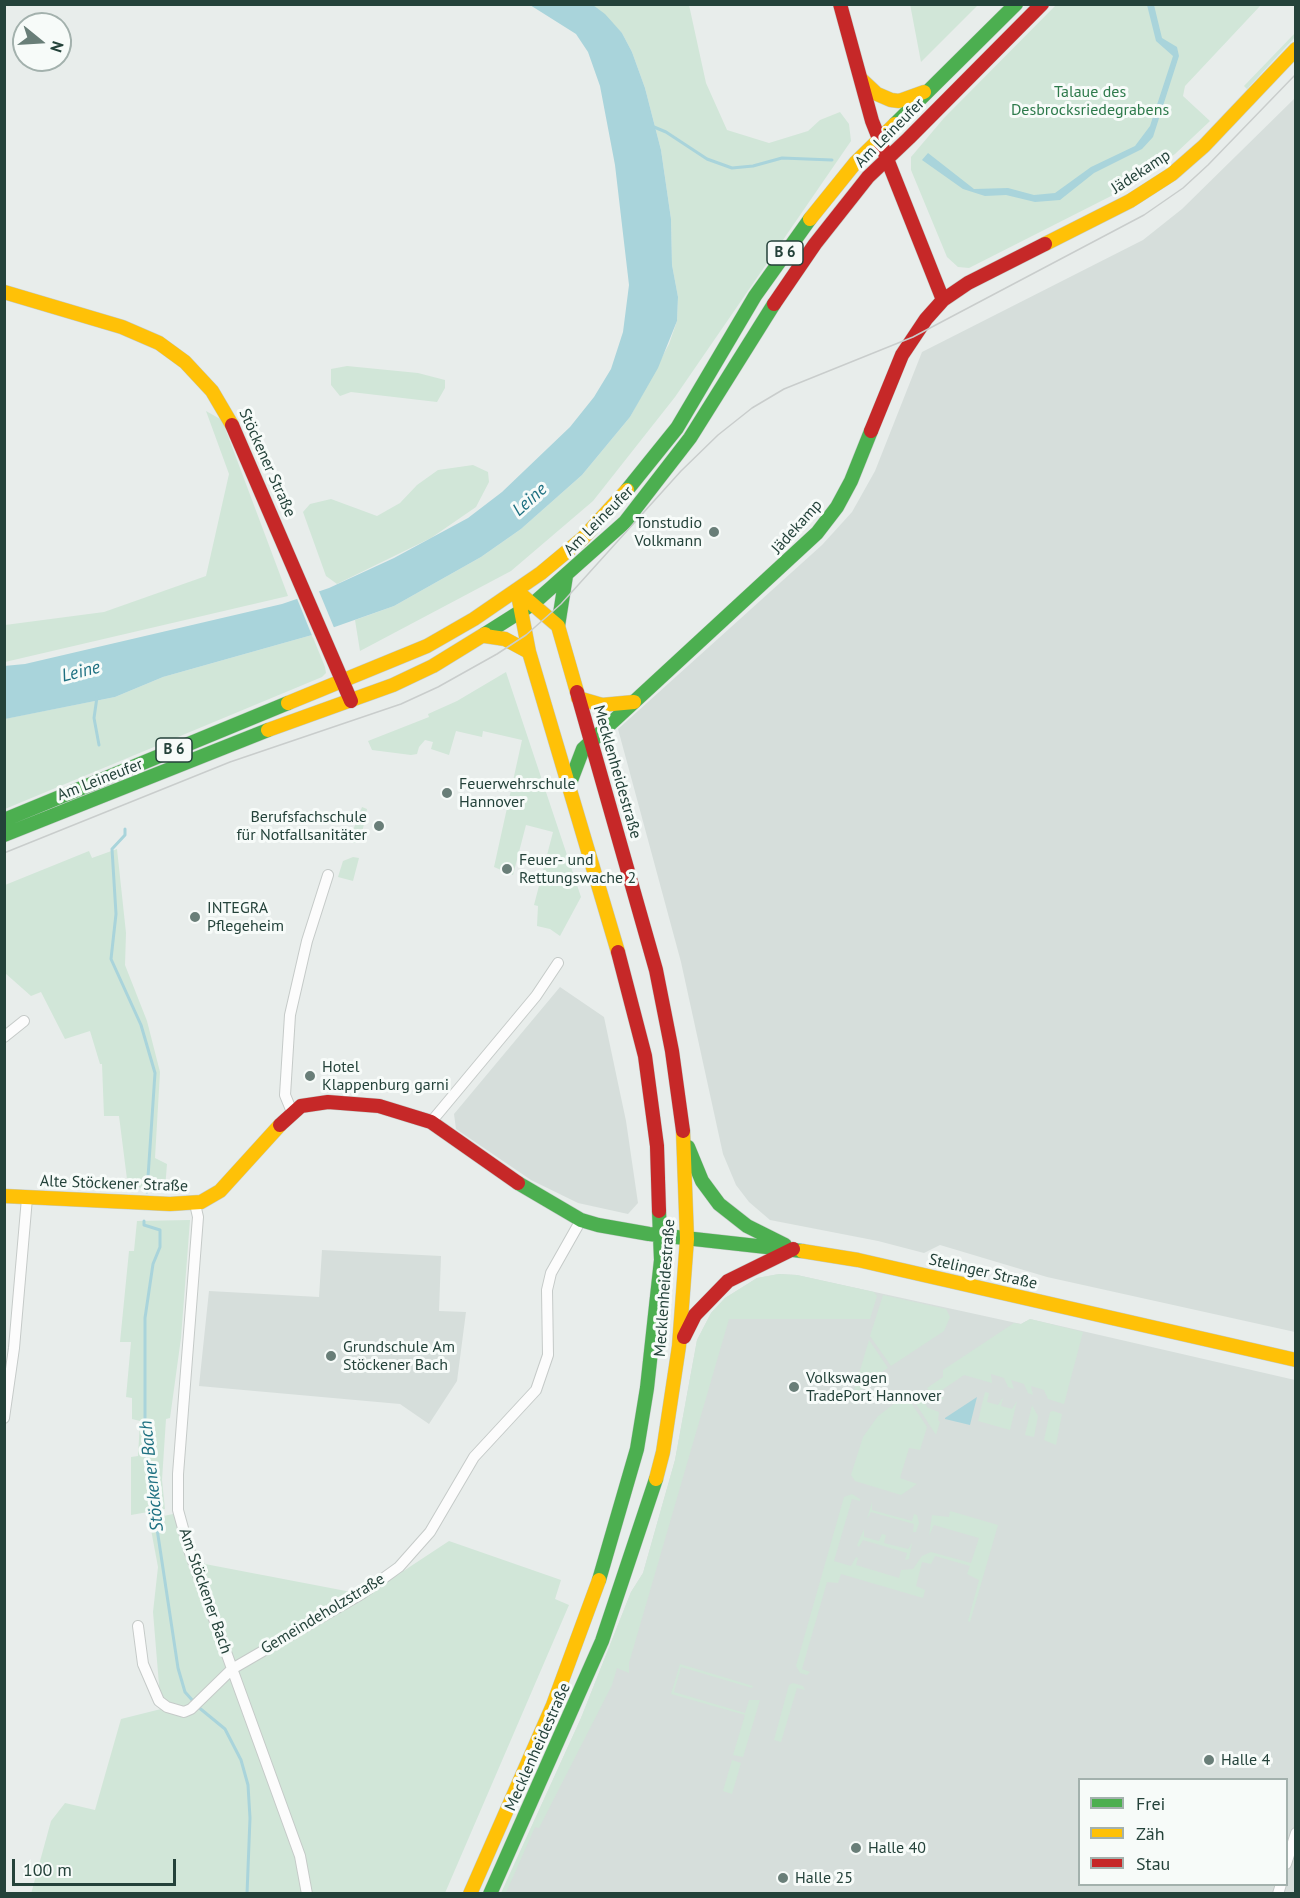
<!DOCTYPE html>
<html>
<head>
<meta charset="utf-8">
<style>
	body { margin:0 }
	#map { position:relative; width:1300px; height:1898px; overflow:hidden; background:#e8edeb; font-family:"PT Sans",sans-serif }
	canvas { display:block }
	.frame { position:absolute; inset:0; border:6px solid #24423a; pointer-events:none }
	.legend { position:absolute; left:1078px; top:1778px; width:210px; height:108px; box-sizing:border-box; background:#f7fbf9; border:2px solid #a3b1ad; margin:0; padding:8px 10px; list-style:none; font-size:18px; color:#24423a }
	.legend li { display:flex; align-items:center; gap:12px; height:30px }
	.legend b { width:30px; border:2px solid #a3b1ad }
	.north { position:absolute; left:12px; top:12px; width:60px; height:60px; box-sizing:border-box; background:#f7fbf9; border:2px solid #a3b1ad; border-radius:50%; rotate:108deg; font-size:16px; font-weight:700; line-height:24px; text-align:center; color:#24423a }
	.north::after { content:''; display:block; margin:auto; width:21px; height:27px; background:#697e78; clip-path:polygon(50% 0,100% 100%,50% 72%,0 100%) }
	.scale { position:absolute; left:12px; top:1859px; width:164px; height:27px; box-sizing:border-box; border:3px solid #24423a; border-top:0; padding-left:8px; font-size:18px; line-height:21px; white-space:nowrap; color:#24423a; -webkit-text-stroke:4px #f7fbf9; paint-order:stroke }
</style>
</head>
<body>
<div id="map">
<canvas width="1300" height="1898"></canvas>
<div class="frame"></div>
<ul class="legend">
<li><b style="height:8px;background:#4caf50"></b>Frei</li>
<li><b style="height:8px;background:#ffc107"></b>Zäh</li>
<li><b style="height:8px;background:#c62828"></b>Stau</li>
</ul>
<div class="north">N</div>
<div class="scale">100 m</div>
</div>
<script>
const ctx = document.querySelector('canvas').getContext('2d');
ctx.lineJoin = 'round';
function fillPath(path, color) {
  ctx.fillStyle = color;
  ctx.fill(path, 'evenodd');
}
function poly(rows) {
  const path = new Path2D();
  for (const r of rows) {
    path.moveTo(r[0], r[1]);
    for (let i = 2; i < r.length; i += 2) path.lineTo(r[i], r[i + 1]);
  }
  return path;
}
function trace(path, color, width, dash) {
  ctx.strokeStyle = color;
  ctx.lineWidth = width;
  ctx.lineCap = dash ? 'butt' : 'round';
  ctx.setLineDash(dash || []);
  ctx.stroke(path);
}
function label(font, color, halo, rows, align = 'center') {
  ctx.font = font + ' "PT Sans",sans-serif';
  ctx.lineWidth = 6;
  ctx.setLineDash([]);
  ctx.textBaseline = 'middle';
  ctx.strokeStyle = halo;
  ctx.fillStyle = color;
  for (const [text, x, y, turn = 0] of rows) {
    ctx.save();
    ctx.translate(x, y);
    ctx.rotate((+turn || 0) * Math.PI / 180);
    ctx.textAlign = isNaN(turn) ? turn : align;
    if (halo) ctx.strokeText(text, 0, 0);
    ctx.fillText(text, 0, 0);
    ctx.restore();
  }
}
const built = poly([
	[1295,98,1295,1332,1047,1277,940,1245,924,1253,878,1241,770,1220,749,1202,736,1185,723,1154,681,962,618,729,822,545,852,512,875,471,922,352,1143,240,1182,209],
	[560,987,604,1017,626,1121,638,1203,628,1214,578,1203,531,1180,456,1129,454,1114],
	[322,1250,441,1256,439,1311,466,1312,457,1381,429,1424,400,1404,199,1386,209,1291,319,1297],
	[779,1274,797,1275,1021,1324,1030,1319,1295,1380,1295,1893,501,1894,581,1718,631,1592,643,1573,675,1460,697,1340,711,1313,725,1298,757,1278],
	[1080,1780,1286,1780,1286,1884,1080,1884]
]);
const green = poly([
	[910,4,978,4,978,5,921,62],
	[593,5,689,5,706,83,727,130,769,143,808,131,820,120,840,112,849,124,851,141,675,397,593,501,511,571,360,651,355,620,394,606,481,557,521,529,582,475,630,417,669,344,677,321,678,297,672,265,671,219,661,150,645,88,632,52,622,33],
	[1056,5,1261,5,1185,86,1183,96,1210,121,1175,154,1121,191,969,268,958,267,947,257,911,170,911,157,944,118],
	[1295,33,1295,37,1247,89,1244,86],
	[347,366,418,373,445,380,445,388,437,402,351,392,340,396,331,385,331,369],
	[206,411,222,420,288,596,5,662,5,625,104,612,206,576,229,474],
	[473,465,488,472,489,482,476,507,431,538,337,584,326,576,303,512,310,504,331,499,377,516,400,503,417,485,438,470],
	[312,635,325,667,326,673,322,677,5,809,4,719,115,697,163,677],
	[506,672,581,897,560,936,550,929,537,926,538,906,534,905,553,832,526,825,513,875,494,867,522,740,483,731,482,737,456,731,449,755,431,749,433,742,425,740,419,747,417,754,411,755,372,750,368,741,429,717,428,714,457,701],
	[362,807,367,809,360,843,353,843,350,838],
	[117,849,126,933,125,965,147,1021,160,1072,155,1158,167,1164,165,1189,128,1187,119,1116,104,1116,102,1064,100,1064,90,1031,65,1039,41,992,31,996,5,973,5,885,89,851,92,858],
	[353,857,359,858,353,881,338,877,343,861],
	[190,1220,181,1338,170,1418,166,1419,162,1480,165,1509,131,1515,131,1457,138,1456,140,1421,132,1419,132,1398,126,1397,131,1342,120,1342,129,1251,134,1251,137,1221],
	[779,1274,797,1275,874,1292,877,1296,870,1319,729,1319,629,1663,629,1673,617,1668,612,1685,539,1828,535,1827,506,1893,501,1893,581,1718,631,1592,643,1573,675,1460,697,1340,711,1313,725,1298,757,1278],
	[883,1295,946,1309,950,1317,944,1331,891,1366,870,1336],
	[1030,1319,1083,1332,1064,1404,1048,1399,1044,1390,1031,1386,1033,1395,1028,1393,1024,1384,1011,1380,1014,1389,1008,1387,1004,1378,991,1374,992,1383,964,1375,939,1392,944,1399,934,1399,927,1388,943,1377,943,1370,1014,1323,1021,1324],
	[869,1340,888,1368,868,1381,851,1401],
	[985,1392,989,1393,987,1402,998,1405,1003,1397,1001,1406,1012,1409,1017,1401,1010,1430,978,1421],
	[906,1395,927,1427,920,1450,909,1448,900,1478,917,1484,901,1495,855,1481,851,1475,863,1437,878,1416],
	[920,1397,928,1408,939,1412,938,1420,940,1422,936,1435,916,1404],
	[1032,1405,1038,1416,1034,1437,1025,1435],
	[1053,1411,1062,1414,1056,1445,1044,1440,1050,1412],
	[852,1494,860,1499,860,1501,852,1499,834,1561,851,1566,856,1557,858,1558,856,1565,899,1578,901,1570,913,1569,922,1556,931,1552,971,1563,979,1538,934,1525,929,1536,932,1515,949,1517,950,1511,998,1525,970,1622,968,1621,979,1580,967,1574,970,1566,935,1556,931,1564,922,1562,916,1586,925,1590,923,1598,841,1574,838,1583,827,1582,802,1669,810,1672,807,1675,800,1673,796,1666,844,1497],
	[872,1502,872,1510,912,1521,914,1514,917,1515,919,1523,916,1532,913,1532,914,1524,871,1512,867,1519],
	[173,1514,205,1564,367,1595,449,1541,561,1580,555,1599,569,1605,445,1893,31,1894,51,1821,65,1803,95,1810,121,1719,161,1709,153,1612,158,1567,149,1519],
	[864,1529,864,1537,879,1541,882,1534,886,1535,884,1543,908,1549,912,1543,909,1559,905,1560,907,1553,863,1540,859,1547,857,1545],
	[680,1664,753,1686,752,1688,681,1667,674,1692,745,1713,749,1700,760,1700,743,1757,733,1755,745,1715,671,1694],
	[793,1683,803,1686,805,1690,797,1688,781,1742,774,1740,789,1685],
	[732,1760,741,1763,732,1794,723,1791]
]);
const water = poly([
	[530,5,593,5,605,14,622,33,632,52,645,88,661,150,671,219,672,265,678,297,677,321,658,368,630,417,582,475,521,529,481,557,394,606,312,635,163,677,115,697,5,719,4,666,25,664,282,604,329,588,394,558,468,518,502,492,570,427,594,397,611,369,623,332,629,285,615,165,600,86,588,52,576,34],
	[1147,5,1154,5,1162,38,1177,47,1179,56,1153,137,1142,149,1094,173,1060,200,1035,202,1006,195,985,196,963,189,922,160,928,153,974,189,1008,188,1034,195,1055,193,1091,167,1135,146,1150,126,1173,56,1156,41],
	[977,1397,970,1425,945,1419,945,1418]
]);
const pier = poly([
	[318,589,335,630,313,638,296,596]
]);
const stream = poly([
	[654,127,666,132,707,159,732,168,753,166,782,158,832,160],
	[97,697,94,718,99,745],
	[125,829,125,835,112,849,116,914,111,959,141,1025,155,1073,147,1192],
	[144,1221,144,1225,160,1230,160,1247,153,1264,145,1318,145,1449,178,1668,185,1692,193,1701],
	[197,1706,225,1729,241,1760,248,1785,250,1818,247,1894]
]);
const street = poly([
	[4,1037,24,1021],
	[292,1112,285,1095,290,1015,307,941,328,875],
	[431,1122,536,996,558,963],
	[195,1204,198,1217,178,1474,178,1510,189,1550,300,1856,307,1894],
	[4,1418,14,1348,27,1198],
	[138,1626,143,1664,159,1701,167,1707,184,1712,191,1709,232,1669,363,1593,399,1567,430,1532,474,1457,536,1390,548,1355,547,1290,551,1273,581,1220],
	[1286,1864,1296,1833],
	[1278,1894,1281,1884]
]);
const fast = poly([
	[895,124,1016,4],
	[627,490,677,428,755,296,810,219],
	[558,626,566,576],
	[485,634,534,603,625,522,690,438,774,304],
	[570,783,583,749,817,533,837,507,851,481,871,431],
	[4,820,288,703],
	[4,835,268,730],
	[688,1147,702,1181,719,1204,747,1226,785,1245],
	[518,1183,581,1220,598,1225,649,1234,802,1251],
	[599,1580,637,1449,647,1388,661,1260,659,1211],
	[490,1894,602,1641,656,1479]
]);
const slow = poly([
	[861,79,877,94,891,100,899,101,924,92],
	[810,219,856,162,895,124],
	[1045,244,1130,201,1172,174,1204,146,1296,49],
	[4,292,122,327,159,343,185,362,212,391,232,425],
	[517,591,558,626,577,692],
	[519,600,529,652,618,952],
	[485,636,505,639,529,652],
	[578,698,602,705,634,702],
	[288,703,427,646,474,619,541,573,583,538,627,490],
	[268,730,393,685,433,666,485,634],
	[4,1196,170,1204,201,1202,220,1191,280,1125],
	[802,1251,858,1260,1296,1360],
	[656,1479,663,1452,679,1346,687,1239,683,1131],
	[470,1894,553,1705,599,1580]
]);
const jam = poly([
	[840,4,872,121,943,300],
	[909,138,1042,4],
	[774,304,815,244,868,177,909,138],
	[232,425,351,701],
	[871,431,902,355,926,319,943,300,968,283,1045,244],
	[577,692,656,970,672,1051,683,1131],
	[618,952,645,1056,657,1146,659,1211],
	[280,1125,301,1106,328,1102,379,1106,431,1122,518,1183],
	[684,1337,695,1315,728,1281,793,1249]
]);
const tram = poly([
	[4,853,230,762,401,704,438,687,497,654,526,635,561,604,681,471,718,435,752,408,784,389,913,337,1144,215,1183,188,1208,165,1296,74]
]);
const markers = [
	[714,532,6,"#697e78"],
	[447,793,6,"#697e78"],
	[379,826,6,"#697e78"],
	[507,869,6,"#697e78"],
	[195,917,6,"#697e78"],
	[310,1076,6,"#697e78"],
	[331,1356,6,"#697e78"],
	[794,1387,6,"#697e78"],
	[1209,1760,6,"#697e78"],
	[856,1848,6,"#697e78"],
	[783,1878,6,"#697e78"]
];
const shields = [
	[785,253,36],
	[174,750,36]
];
const shieldNames = [
	["B 6",785,253],
	["B 6",174,750]
];
const parkNames = [
	["Talaue des",1090,92],
	["Desbrocksriedegrabens",1090,110]
];
const streetNames = [
	["Am Leineufer",890,133,-45],
	["Jädekamp",1141,172,-33],
	["Stöckener Straße",267,463,66],
	["Am Leineufer",599,521,-45],
	["Jädekamp",797,527,-48],
	["Mecklenheidestraße",617,772,74],
	["Am Leineufer",100,780,-21],
	["Alte Stöckener Straße",114,1184,2],
	["Stelinger Straße",983,1272,13],
	["Mecklenheidestraße",665,1288,-86],
	["Am Stöckener Bach",205,1591,71],
	["Gemeindeholzstraße",323,1614,-31],
	["Mecklenheidestraße",538,1747,-66]
];
const poiNames = [
	["Tonstudio",702,523,"right"],
	["Volkmann",702,541,"right"],
	["Feuerwehrschule",459,784],
	["Hannover",459,802],
	["Berufsfachschule",367,817,"right"],
	["für Notfallsanitäter",367,835,"right"],
	["Feuer- und",519,860],
	["Rettungswache 2",519,878],
	["INTEGRA",207,908],
	["Pflegeheim",207,926],
	["Hotel",322,1067],
	["Klappenburg garni",322,1085],
	["Grundschule Am",343,1347],
	["Stöckener Bach",343,1365],
	["Volkswagen",806,1378],
	["TradePort Hannover",806,1396],
	["Halle 4",1221,1760],
	["Halle 40",868,1848],
	["Halle 25",795,1878]
];
const waterNames = [
	["Leine",530,500,-42],
	["Leine",81,672,-14],
	["Stöckener Bach",152,1476,-96]
];
fillPath(built, '#d6dedb');
fillPath(green, '#d1e6d8');
fillPath(water, '#a9d4db');
fillPath(pier, '#e8edeb');
trace(stream, '#a9d4db', 3);
trace(street, '#c5cac8', 12);
trace(fast, '#c3cbc8', 15);
trace(slow, '#c3cbc8', 15);
trace(jam, '#c3cbc8', 15);
trace(street, '#fcfcfc', 10);
trace(fast, '#4caf50', 14);
trace(slow, '#ffc107', 14);
trace(jam, '#c62828', 14);
trace(tram, '#c9cdcc', 1.5);
for (const [x, y, r, color] of markers) {
  const dot = new Path2D();
  dot.arc(x, y, r, 0, 2 * Math.PI);
  ctx.fillStyle = color;
  ctx.fill(dot);
  trace(dot, '#f7fbf9', 2);
}
for (const [x, y, w] of shields) {
  const box = new Path2D();
  box.roundRect(x - w / 2, y - 12, w, 24, 4.5);
  ctx.fillStyle = '#f7fbf9';
  ctx.fill(box);
  trace(box, '#24423a', 1.5);
}
label('bold 15px', '#24423a', null, shieldNames);
label('16px', '#2d7a4b', '#f7fbf9', parkNames);
label('16px', '#24423a', '#f7fbf9', streetNames);
label('16px', '#24423a', '#f7fbf9', poiNames, 'left');
label('italic 18px', '#1c6f80', '#f7fbf9', waterNames);
</script>
</body>
</html>
